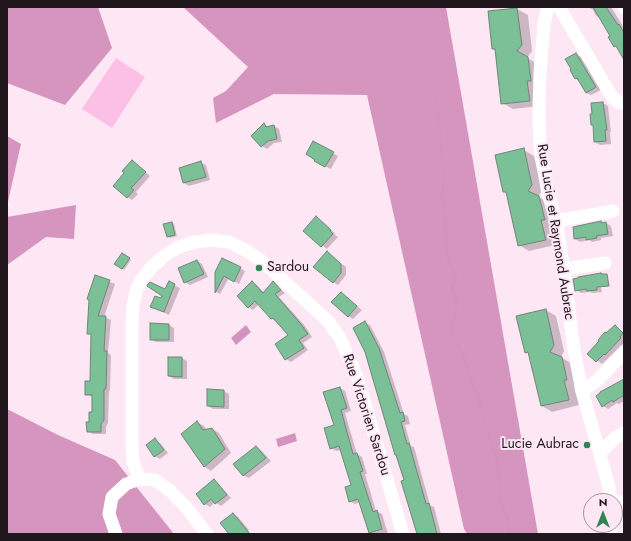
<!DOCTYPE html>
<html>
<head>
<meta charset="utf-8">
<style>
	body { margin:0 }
	#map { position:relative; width:631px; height:541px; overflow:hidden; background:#fee7f5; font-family:Jost,sans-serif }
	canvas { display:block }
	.frame { position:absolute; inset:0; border:8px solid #1f171c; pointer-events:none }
	.north { position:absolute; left:583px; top:493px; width:40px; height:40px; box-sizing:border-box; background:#fee7f5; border:1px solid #a5949e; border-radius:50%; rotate:0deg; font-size:11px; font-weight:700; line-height:16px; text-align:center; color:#1f171c }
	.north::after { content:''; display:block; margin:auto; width:14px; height:18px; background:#308456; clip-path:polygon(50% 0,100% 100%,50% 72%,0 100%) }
</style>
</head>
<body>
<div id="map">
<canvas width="631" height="541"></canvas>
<div class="frame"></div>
<div class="north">N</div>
</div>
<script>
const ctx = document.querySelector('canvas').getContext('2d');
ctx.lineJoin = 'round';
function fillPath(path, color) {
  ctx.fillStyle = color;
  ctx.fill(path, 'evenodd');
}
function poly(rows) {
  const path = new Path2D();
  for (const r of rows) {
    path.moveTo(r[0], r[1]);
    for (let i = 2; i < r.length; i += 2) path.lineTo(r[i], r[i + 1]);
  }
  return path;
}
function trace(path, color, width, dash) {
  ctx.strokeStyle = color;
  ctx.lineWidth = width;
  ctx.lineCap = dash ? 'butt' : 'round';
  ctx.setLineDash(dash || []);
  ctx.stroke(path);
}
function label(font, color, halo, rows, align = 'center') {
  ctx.font = font + ' Jost,sans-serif';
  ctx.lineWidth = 4;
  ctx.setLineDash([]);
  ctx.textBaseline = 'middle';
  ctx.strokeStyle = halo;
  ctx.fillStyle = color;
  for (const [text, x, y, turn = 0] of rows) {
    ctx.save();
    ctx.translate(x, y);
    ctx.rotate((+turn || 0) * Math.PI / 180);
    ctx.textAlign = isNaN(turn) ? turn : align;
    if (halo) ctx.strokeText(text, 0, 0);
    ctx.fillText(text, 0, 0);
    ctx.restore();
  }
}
const green = poly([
	[116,58,145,77,112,128,82,109]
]);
const forest = poly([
	[7,7,98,7,112,48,65,105,7,83],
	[183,7,446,7,538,534,467,534,464,529,367,95,274,94,216,123,213,98,226,91,248,67],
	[7,136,21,144,7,206],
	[76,205,74,239,46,237,7,265,7,268,7,217],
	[7,409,58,435,115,460,174,534,7,534]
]);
const water = poly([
	[433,88,434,97,441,111,438,117,442,129,441,142,443,165,445,176,443,199,448,228,448,254,450,262,458,279,453,290,458,299,458,304,454,327,455,339,464,354,474,385,481,398,485,420,497,457,501,473,502,501,510,521,511,534,508,534,505,517,501,506,495,459,478,404,470,383,462,355,452,340,452,324,455,307,454,299,450,287,454,278,446,258,441,198,444,176,440,148,441,127,436,117,436,114,439,109,434,99],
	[246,325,251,332,236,345,231,338],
	[295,433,297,441,278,447,276,439]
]);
const shadow = poly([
	[588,7,611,7,624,28,624,58,618,48,615,46,611,37,600,18,596,16,593,10],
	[517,9,528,15,532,51,527,58,538,64,539,106,513,109,502,103,496,50,493,49,489,12],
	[576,54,581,57,601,90,591,95,586,93,579,81,576,79],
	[603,103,608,106,611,132,610,132,611,144,600,145,595,142,594,126,592,124],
	[265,125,269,127,274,126,279,129,282,142,274,143,267,149,262,146],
	[314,143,338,156,331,169,315,161],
	[524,150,534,156,542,191,538,197,550,203,555,245,529,251,519,245,507,193,504,191],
	[133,161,150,176,136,192,138,194,132,200,127,197,126,173],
	[201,163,206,165,210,180,189,186,184,183,181,168],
	[316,217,335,233,334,234,338,237,327,249,304,231],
	[172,223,174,224,177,236,170,238,168,236],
	[606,223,611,226,613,236,601,238,601,240,592,242,589,240,580,242,575,239,574,228],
	[327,253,346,267,346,275,338,285,333,282],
	[122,255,131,260,124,270,115,264],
	[223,259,245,271,239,284,229,278,220,294,216,292,216,272],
	[197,261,202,264,208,277,190,285,185,282],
	[96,276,115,284,104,317,111,320,108,353,111,355,110,391,109,391,108,423,106,427,106,434,93,434,88,431,93,413,93,397,86,394,90,382,92,335,88,333],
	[599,278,602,292,593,293,590,292,581,293,576,290],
	[252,282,257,285,264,293,273,283,285,293,279,297,305,326,312,337,303,343,308,350,291,362,286,359,289,336,276,321,272,319,259,304,253,310,248,307],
	[169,283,180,288,169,315,152,307,161,299],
	[341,293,362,310,353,319,348,316],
	[546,310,556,316,564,351,561,357,572,364,577,385,574,386,579,405,552,412,542,406,529,354,526,352],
	[365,323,370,325,384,352,404,414,408,416,410,424,405,425,411,446,414,447,430,505,434,507,441,534,421,534,405,481],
	[169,325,174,328,174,342,156,342,151,339],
	[615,326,624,333,624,343,602,364,589,354],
	[169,358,182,358,187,361,187,379,174,379,169,376],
	[624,380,624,401,619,404,617,403,608,409,603,406],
	[340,388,345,391,351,411,345,413,357,454,362,457,367,474,365,474,376,511,382,514,388,534,370,534,360,502,355,504,350,501,352,486,341,450,336,451,331,448],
	[224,391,229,394,229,409,213,409,208,406],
	[197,422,204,426,207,430,212,429,219,433,231,453,211,471,205,467,182,435],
	[155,440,160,443,168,453,160,459,154,456],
	[256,447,261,450,271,461,249,478,244,476,235,464],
	[214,481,219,484,231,498,221,506,215,502,210,507,205,504],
	[233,514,238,517,249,530,244,534,230,534]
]);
const building = poly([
	[593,7,606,7,618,25,619,24,624,33,624,60,616,46,614,47,608,37,610,36,593,7],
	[517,8,522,45,517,51,528,57,531,81,527,81,530,101,501,104,495,49,492,49,488,11,517,8],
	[576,53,596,87,586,93,577,78,575,79,570,70,571,69,565,59,576,53],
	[603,102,607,130,605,130,606,141,594,142,593,125,591,125,590,114,592,114,591,103,603,102],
	[264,123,266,127,274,125,277,139,268,141,261,147,251,136,264,123],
	[313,141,334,152,325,167,314,161,315,160,306,154,313,141],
	[524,148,532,185,528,191,539,196,545,220,541,220,546,240,518,246,506,192,503,192,495,155,524,148],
	[132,160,146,172,131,188,134,190,127,198,113,186,124,173,122,171,132,160],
	[201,161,206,177,183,183,179,168,201,161],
	[316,216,331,230,330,231,333,234,321,247,303,231,316,216],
	[601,221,601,223,606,222,608,234,596,236,597,238,586,240,586,237,574,239,573,227,601,221],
	[172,222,175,235,167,237,163,224,172,222],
	[327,251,341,264,341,273,333,283,313,267,327,251],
	[122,253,130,258,122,269,114,264,122,253],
	[222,258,241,267,234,282,224,276,215,293,215,272,222,258],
	[197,260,204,274,184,283,178,268,197,260],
	[601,273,601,274,607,274,609,286,597,287,597,290,587,291,586,289,575,291,573,279,578,278,578,277,601,273],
	[95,275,110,280,98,316,106,316,104,351,107,351,106,389,104,389,104,420,101,424,101,432,87,432,86,422,89,422,89,412,92,412,92,395,85,395,85,381,90,381,91,334,87,334,89,300,87,299,95,275],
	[169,281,175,284,164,312,150,307,155,296,161,298,162,296,147,286,148,284,150,282,165,289,169,281],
	[252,281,263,293,273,281,281,290,275,294,300,323,308,334,299,340,304,348,285,360,275,344,288,335,273,318,271,319,255,301,248,308,237,296,252,281],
	[341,292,357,306,348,317,331,302,341,292],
	[546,309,554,345,550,352,562,357,567,380,564,380,569,400,541,406,528,352,525,353,516,316,546,309],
	[365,321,379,348,400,413,403,412,405,421,401,422,407,444,409,443,426,504,429,503,437,534,417,534,401,481,404,480,396,455,395,455,365,352,353,328,365,321],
	[150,323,169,324,169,340,150,340,150,323],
	[615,325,623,333,620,337,621,338,605,355,604,354,596,362,587,354,599,341,598,340,605,332,606,333,615,325],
	[168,357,182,357,182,377,168,376,168,357],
	[624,379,624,395,613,402,612,400,602,407,596,396,600,393,600,392,624,379],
	[340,387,347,408,341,410,353,454,357,453,363,471,360,472,373,512,377,510,382,529,369,533,358,499,349,502,345,487,351,485,339,446,330,449,324,428,334,425,323,392,340,387],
	[207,389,224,390,224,407,207,406,207,389],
	[197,421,203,430,212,428,225,449,204,467,181,434,197,421],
	[155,438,164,450,154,457,146,445,155,438],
	[256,446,266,458,243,476,233,464,256,446],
	[214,479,227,495,215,504,211,499,204,505,196,494,214,479],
	[233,513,250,534,229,534,220,523,233,513]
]);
const minor = poly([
	[548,7,544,24,540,73,539,111,540,148,548,193,556,221,564,269,574,350,582,391,609,487,611,501],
	[559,7,612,97,618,102,624,103],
	[624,7,624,8],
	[556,221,613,211],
	[564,269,605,263],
	[582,391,598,380,624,352],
	[600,453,615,438,624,433],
	[140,479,133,462,132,445,132,323,133,306,136,291,141,280,151,268,164,256,177,248,194,242,212,240,229,242,247,251,263,262,329,322,340,338,357,377,403,534],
	[611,500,624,503],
	[116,534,109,514,112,497,126,484,140,479,155,480,169,490,185,506,207,534],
	[611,534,612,525]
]);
const markers = [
	[259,268,4,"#308456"],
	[587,445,4,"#308456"]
];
const streetNames = [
	["Rue Lucie et Raymond Aubrac",555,232,81],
	["Rue Victorien Sardou",366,415,72]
];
const poiNames = [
	["Sardou",267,268],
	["Lucie Aubrac",579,445,"right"]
];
fillPath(green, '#fcbfe6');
fillPath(forest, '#d595be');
fillPath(water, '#d393bc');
fillPath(shadow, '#0003');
fillPath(building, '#7bc096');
trace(building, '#708577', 1);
trace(minor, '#fff', 13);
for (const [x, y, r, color] of markers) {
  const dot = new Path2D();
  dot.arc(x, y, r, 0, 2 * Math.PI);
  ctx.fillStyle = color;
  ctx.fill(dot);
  trace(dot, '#fee7f5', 1.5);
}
label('14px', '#1f171c', '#fee7f5', streetNames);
label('14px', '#1f171c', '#fee7f5', poiNames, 'left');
</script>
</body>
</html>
